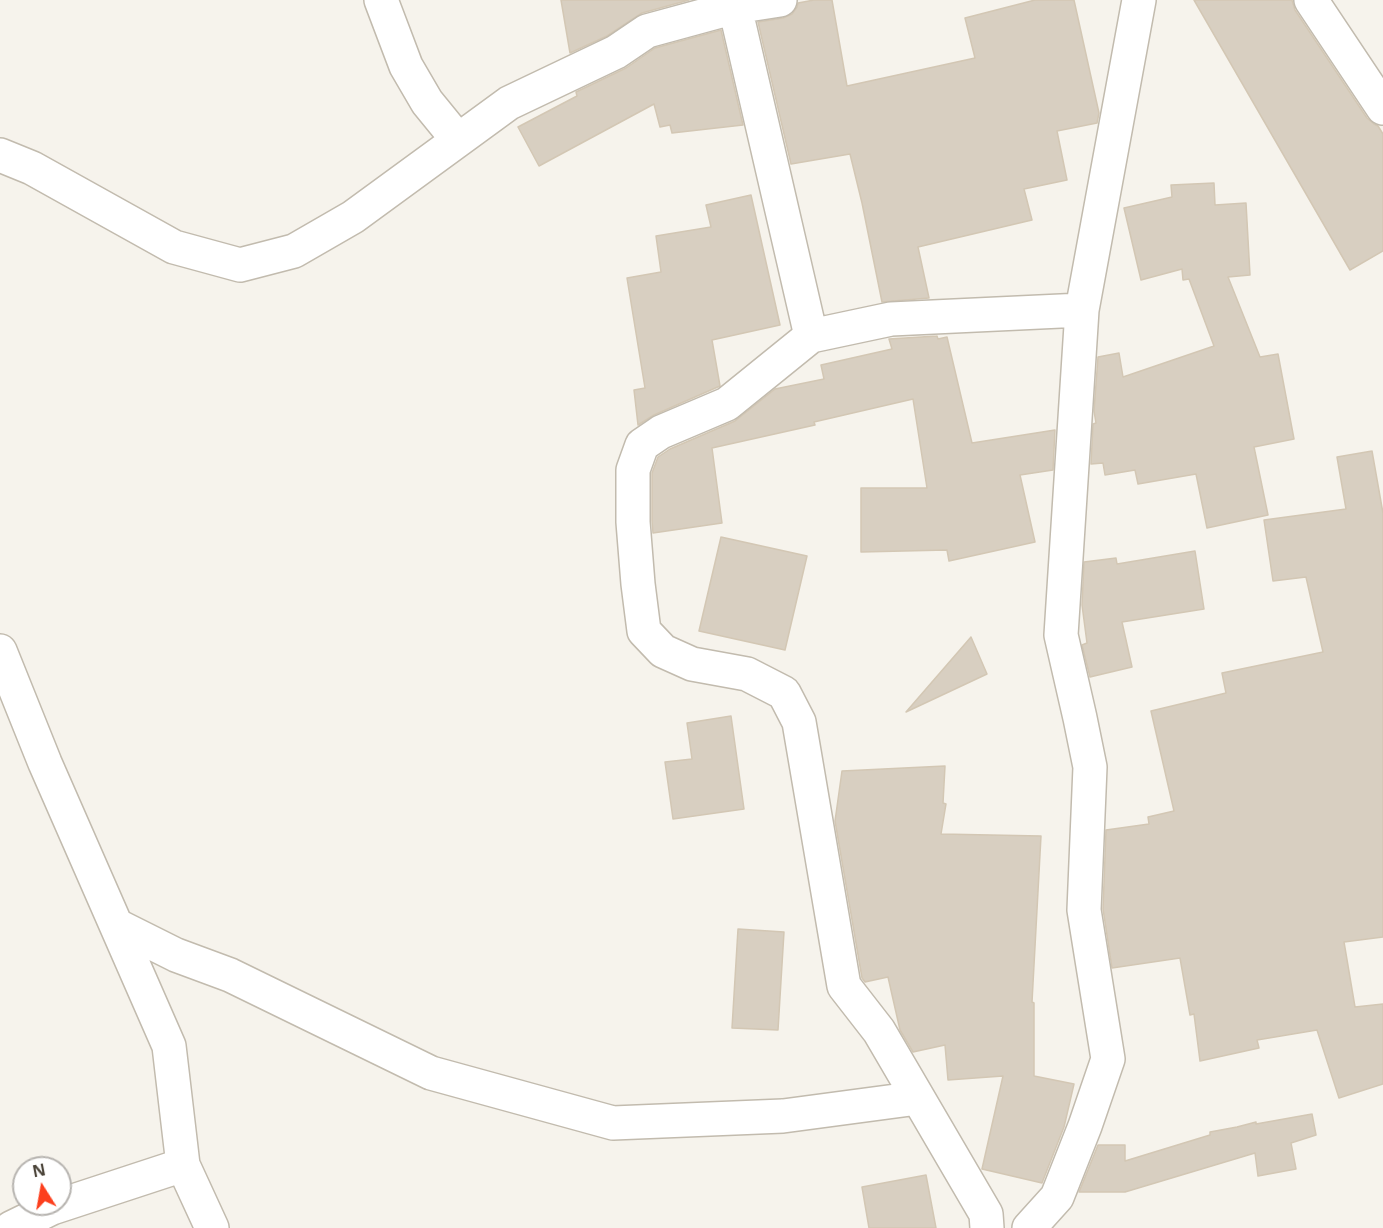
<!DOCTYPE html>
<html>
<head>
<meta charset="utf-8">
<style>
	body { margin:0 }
	#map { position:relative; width:1383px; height:1228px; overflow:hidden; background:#f6f3ec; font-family:"Open Sans",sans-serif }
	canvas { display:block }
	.north { position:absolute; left:12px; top:1156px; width:60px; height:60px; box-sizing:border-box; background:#fff; border:2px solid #b7b4b0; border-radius:50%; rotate:349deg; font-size:16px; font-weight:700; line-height:24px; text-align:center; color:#4b4439 }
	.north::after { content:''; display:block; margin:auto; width:21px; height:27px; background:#fc3f1d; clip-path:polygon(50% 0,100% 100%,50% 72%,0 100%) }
</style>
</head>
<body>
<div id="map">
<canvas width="1383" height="1228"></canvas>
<div class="north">N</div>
</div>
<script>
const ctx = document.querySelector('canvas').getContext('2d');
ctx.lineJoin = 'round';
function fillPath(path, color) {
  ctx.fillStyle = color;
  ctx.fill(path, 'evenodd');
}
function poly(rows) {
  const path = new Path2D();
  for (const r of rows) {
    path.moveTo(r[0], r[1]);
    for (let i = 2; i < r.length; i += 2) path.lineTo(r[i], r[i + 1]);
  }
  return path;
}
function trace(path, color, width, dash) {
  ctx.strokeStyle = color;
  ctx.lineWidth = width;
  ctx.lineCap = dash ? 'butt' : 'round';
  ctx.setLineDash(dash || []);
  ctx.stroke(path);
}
const building = poly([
	[561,0,689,0,642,13,607,36,570,53,561,0],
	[814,0,832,0,847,86,975,58,965,18,1035,0,1074,0,1099,113,1097,123,1057,131,1067,180,1024,189,1032,220,918,247,929,298,882,302,862,203,850,154,791,164,758,22,783,18,792,14,797,7,798,3,814,0],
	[1194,0,1292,0,1295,10,1367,118,1374,124,1378,126,1383,134,1383,251,1350,270,1194,0],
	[721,30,743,125,672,133,670,125,660,127,654,104,539,166,518,127,577,96,576,92,626,68,655,48,721,30],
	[1214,183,1215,205,1246,203,1250,275,1228,277,1260,357,1278,354,1294,439,1254,447,1268,515,1207,528,1196,474,1138,484,1135,470,1105,475,1103,463,1091,464,1093,424,1096,423,1094,411,1098,357,1119,353,1123,377,1214,346,1189,279,1183,280,1182,269,1141,280,1124,208,1172,197,1171,185,1214,183],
	[751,195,780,325,712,340,720,386,654,415,638,425,634,390,645,388,627,278,661,272,656,236,711,227,706,205,751,195],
	[937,336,938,339,947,337,972,443,1055,430,1053,470,1020,475,1035,542,949,561,947,550,861,552,861,488,927,488,913,399,814,422,815,425,712,448,722,523,653,533,652,521,652,473,658,457,670,449,735,421,775,389,824,379,821,365,892,349,889,339,937,336],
	[1372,451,1383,513,1383,937,1344,942,1355,1007,1383,1004,1383,1084,1339,1098,1317,1030,1257,1040,1259,1048,1200,1061,1194,1014,1190,1015,1180,958,1112,968,1103,909,1106,830,1149,824,1148,817,1174,811,1151,711,1226,693,1222,673,1323,652,1306,577,1273,581,1264,520,1346,509,1337,457,1372,451],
	[721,537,807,556,785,650,699,631,721,537],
	[1195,551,1204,609,1122,622,1132,667,1090,677,1082,645,1087,643,1082,605,1084,562,1116,558,1117,564,1195,551],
	[971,637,987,674,906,712,971,637],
	[731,716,744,809,673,819,665,762,692,759,687,723,731,716],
	[945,766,943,803,946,804,941,834,1041,836,1032,1002,1034,1003,1034,1076,1074,1084,1064,1127,1042,1183,982,1169,1003,1076,948,1080,945,1045,913,1052,900,1030,888,977,865,982,862,978,835,821,842,771,945,766],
	[738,929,784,932,778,1030,732,1028,738,929],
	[1312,1114,1316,1135,1291,1143,1296,1169,1258,1176,1255,1153,1125,1192,1079,1192,1098,1145,1125,1145,1125,1161,1210,1135,1210,1132,1237,1127,1256,1122,1256,1124,1312,1114],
	[926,1175,936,1228,869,1228,862,1187,926,1175]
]);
const street = poly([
	[381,0,406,66,427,102,458,140],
	[1311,0,1383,108],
	[735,7,811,336],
	[0,155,32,168,174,247,240,265,294,251,353,217,509,103,616,52,647,31,735,7,780,0],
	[0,651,45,763,169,1046,183,1165,212,1228],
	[116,925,176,955,230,975,431,1073,613,1123,783,1116,918,1098],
	[11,1228,52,1208,183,1165],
	[987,1228,986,1214,879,1031,844,986,799,722,784,693,747,674,692,664,663,651,644,631,638,584,633,522,633,470,642,445,661,432,727,404,811,336,891,319,1082,310],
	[1029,1228,1057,1197,1085,1126,1108,1059,1084,910,1090,767,1080,718,1061,635,1082,310,1139,0]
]);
fillPath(building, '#d8cfc1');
trace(building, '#d3c7b4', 1.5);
trace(street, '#c2bbae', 36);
trace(street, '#fff', 33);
</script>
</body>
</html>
